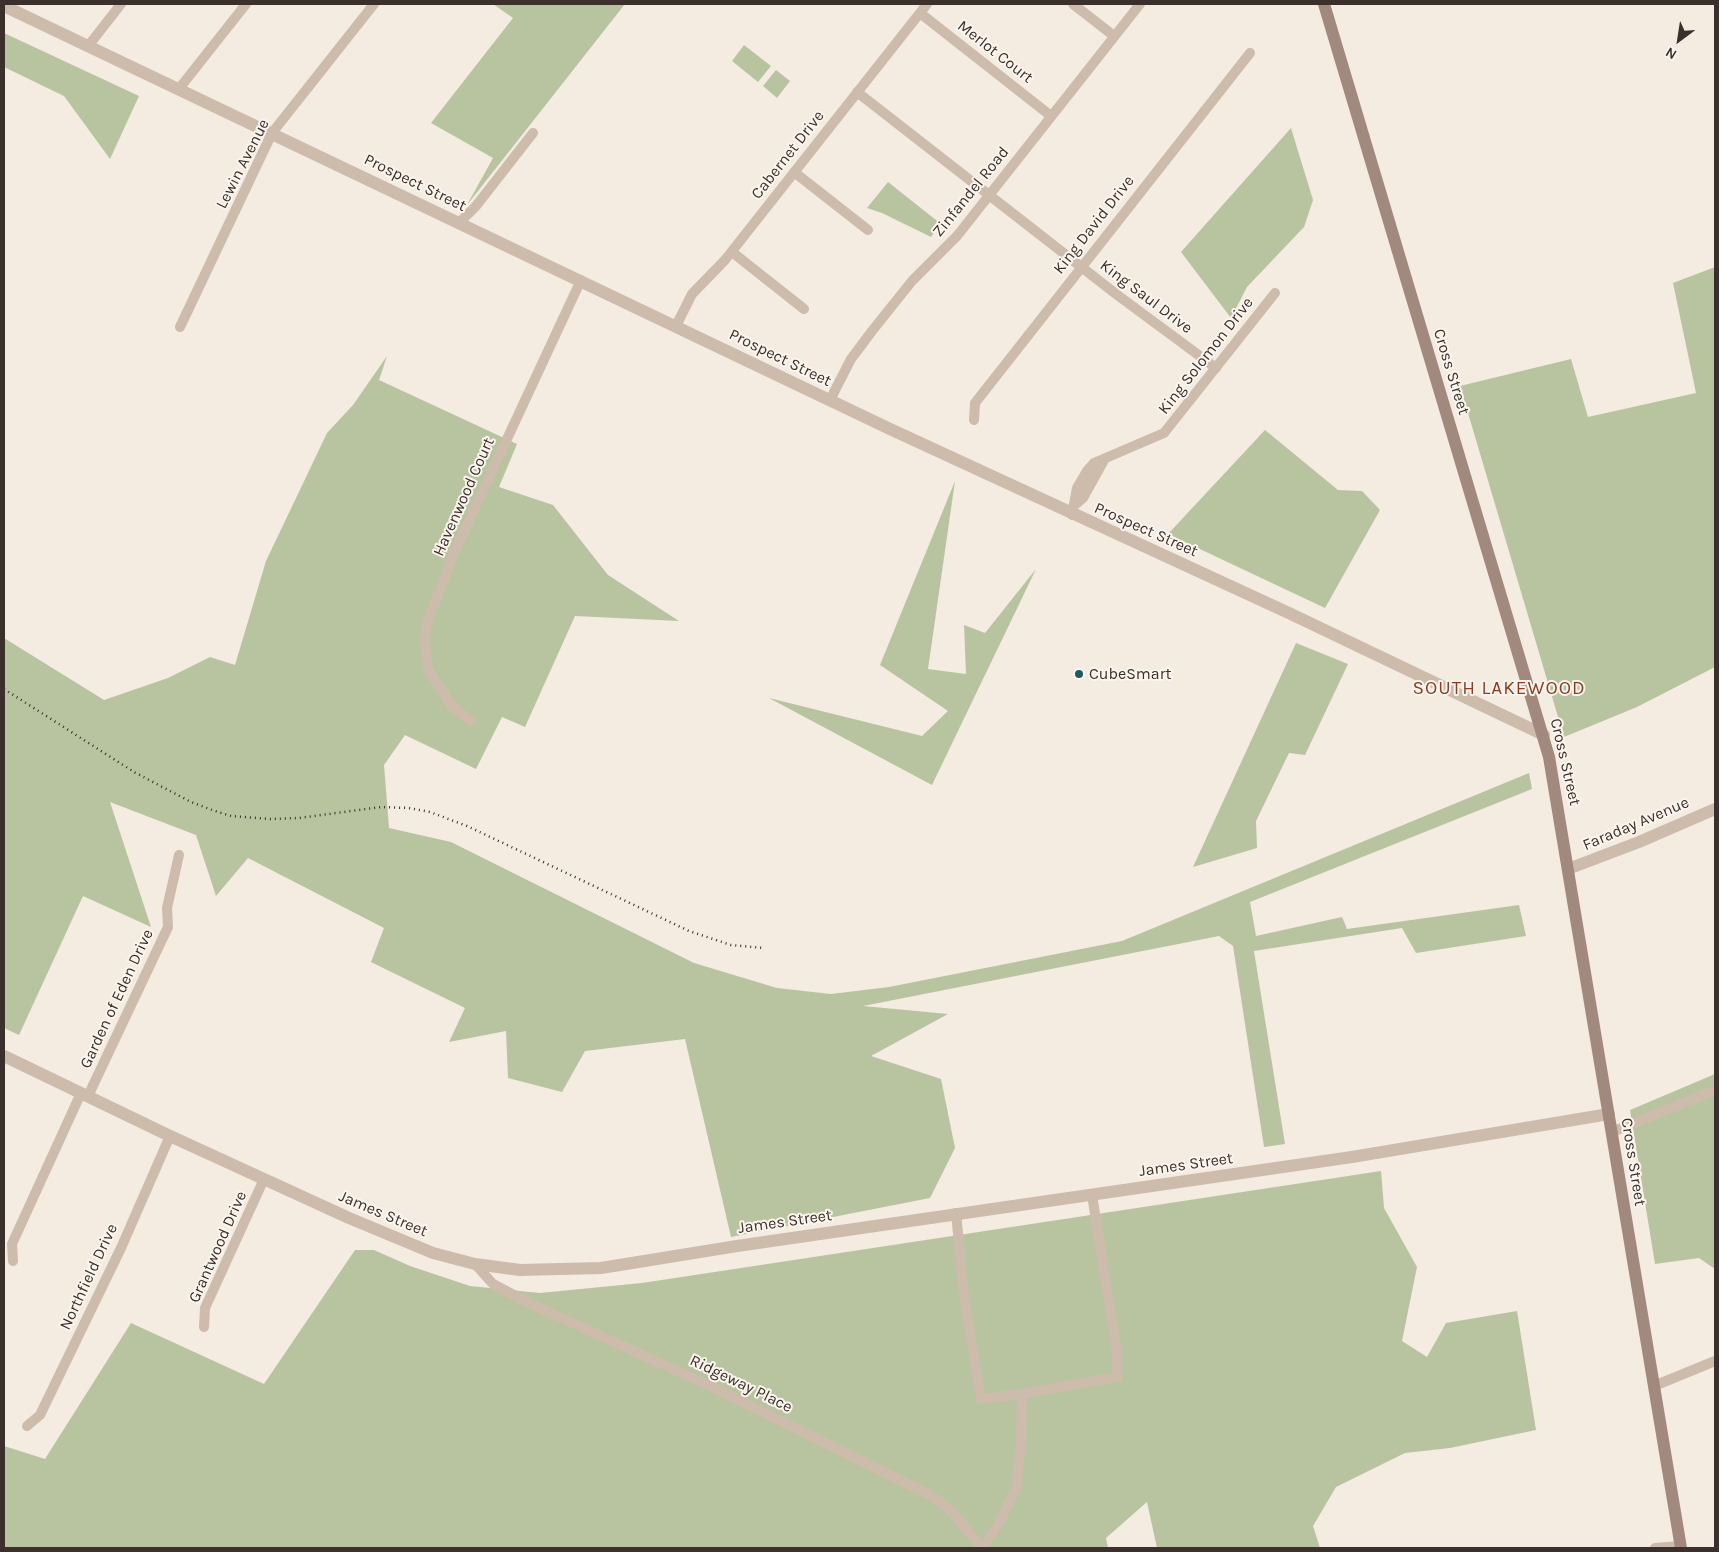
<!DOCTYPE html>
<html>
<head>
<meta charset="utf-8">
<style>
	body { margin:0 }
	#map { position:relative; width:1719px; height:1552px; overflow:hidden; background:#f4ebe1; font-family:Karla,sans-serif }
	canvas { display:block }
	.frame { position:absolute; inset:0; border:5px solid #3b302b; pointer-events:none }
	.north { position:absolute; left:1654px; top:15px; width:50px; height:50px; -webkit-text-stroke:4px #fbf5ee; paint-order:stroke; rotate:211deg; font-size:14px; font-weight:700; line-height:20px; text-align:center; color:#3b302b }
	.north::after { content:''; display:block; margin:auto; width:18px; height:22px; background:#3b302b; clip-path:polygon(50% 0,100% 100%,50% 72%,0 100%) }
</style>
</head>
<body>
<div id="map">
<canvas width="1719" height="1552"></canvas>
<div class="frame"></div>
<div class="north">N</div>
</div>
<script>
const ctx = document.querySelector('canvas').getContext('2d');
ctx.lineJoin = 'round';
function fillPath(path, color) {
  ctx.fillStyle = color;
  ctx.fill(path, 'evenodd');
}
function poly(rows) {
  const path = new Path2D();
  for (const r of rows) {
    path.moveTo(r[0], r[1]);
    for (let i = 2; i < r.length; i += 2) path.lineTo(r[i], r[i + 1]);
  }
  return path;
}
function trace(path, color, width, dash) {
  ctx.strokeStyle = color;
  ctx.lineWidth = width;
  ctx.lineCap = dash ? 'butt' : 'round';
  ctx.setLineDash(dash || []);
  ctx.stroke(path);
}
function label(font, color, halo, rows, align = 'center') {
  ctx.font = font + ' Karla,sans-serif';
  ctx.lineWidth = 4;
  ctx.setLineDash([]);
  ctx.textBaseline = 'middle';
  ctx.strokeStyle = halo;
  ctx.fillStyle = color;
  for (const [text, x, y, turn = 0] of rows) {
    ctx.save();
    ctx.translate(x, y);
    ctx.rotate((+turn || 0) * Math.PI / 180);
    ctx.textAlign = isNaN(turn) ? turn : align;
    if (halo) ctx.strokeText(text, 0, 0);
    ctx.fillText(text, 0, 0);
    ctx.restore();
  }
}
const green = poly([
	[493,4,625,4,467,205,493,158,431,123,513,18],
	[4,33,139,96,110,159,64,96,4,67],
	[744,45,771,66,758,82,732,61],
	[776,70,790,81,777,98,763,86],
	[1291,128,1313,200,1304,227,1247,287,1231,318,1181,252],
	[888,182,941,224,931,237,882,213,867,208],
	[1715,267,1715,667,1637,707,1564,737,1460,386,1571,359,1588,417,1696,393,1673,283],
	[387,356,379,380,517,444,499,487,553,505,608,575,679,621,575,616,525,727,502,717,476,769,405,735,384,765,389,828,451,842,694,963,777,988,831,994,889,987,1122,941,1529,773,1532,789,1250,902,1256,936,1342,917,1347,929,1519,905,1526,936,1416,953,1402,928,1254,951,1285,1144,1264,1147,1233,946,1219,936,863,1006,948,1014,871,1056,941,1079,955,1148,930,1198,731,1237,685,1039,585,1051,562,1092,508,1078,506,1031,449,1042,465,1008,371,962,384,928,248,858,216,896,196,835,110,802,151,927,83,896,19,1035,4,1028,4,638,104,700,168,678,210,657,235,665,266,561,327,433,353,405],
	[1265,430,1338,490,1362,491,1380,510,1325,608,1168,534],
	[955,481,928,669,966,674,964,625,985,633,1036,569,932,785,769,698,922,736,948,711,880,665],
	[1296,643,1348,664,1305,755,1289,753,1256,821,1257,848,1193,867],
	[1715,1074,1715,1269,1699,1258,1655,1264,1630,1110],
	[1381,1171,1384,1208,1417,1267,1402,1341,1427,1357,1446,1323,1517,1311,1536,1430,1450,1448,1405,1453,1336,1487,1313,1526,1320,1548,1157,1548,1147,1502,1106,1538,1108,1548,4,1548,4,1446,45,1459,131,1323,264,1384,355,1250,374,1250,410,1266,470,1286,540,1293,642,1283]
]);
const minor = poly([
	[1073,4,1114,36],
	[920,13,1051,116],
	[89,45,121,4],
	[178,90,246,4],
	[857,92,1116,294,1216,368],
	[794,172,868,230],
	[460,222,476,206,533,133],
	[732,252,804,309],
	[676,326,692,294,725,260,927,4],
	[180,327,272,133,374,4],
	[830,400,851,359,872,331,912,281,957,236,1140,4],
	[974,420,975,403,1250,53],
	[1076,504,1083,498,1104,460],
	[1072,515,1077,488,1087,471,1094,463,1164,433,1275,293],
	[471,721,451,705,428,669,425,641,426,626,453,555,581,280],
	[88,1096,168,927,167,908,179,855],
	[1612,1132,1715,1090],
	[956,1213,964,1295,981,1399,1022,1394],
	[13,1261,12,1244,81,1093],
	[475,1264,493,1284,531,1304,706,1384,928,1494,942,1503,957,1517,981,1548],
	[204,1327,205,1308,264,1179],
	[1654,1386,1715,1361],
	[27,1426,40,1415,121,1248,170,1136],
	[982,1548,998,1525,1016,1488,1021,1444,1022,1394,1117,1377,1116,1345,1092,1195],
	[1655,1548,1681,1546]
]);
const tertiary = poly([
	[4,6,890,429,1291,614,1544,735],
	[1568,869,1639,842,1715,809],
	[4,1056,170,1136,349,1218,433,1253,475,1264,520,1270,601,1268,737,1246,1352,1157,1609,1114]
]);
const secondary = poly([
	[1324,4,1549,757,1681,1548]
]);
const rail = poly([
	[4,689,134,772,191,802,212,810,231,816,270,819,299,818,381,807,409,808,430,812,467,826,689,931,731,945,763,948]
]);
const markers = [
	[1079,674,5,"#1f5a5e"]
];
const streetNames = [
	["Merlot Court",995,52,38],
	["Cabernet Drive",788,155,-52],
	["Lewin Avenue",243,164,-63],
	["Prospect Street",415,183,26],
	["Zinfandel Road",971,192,-51],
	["King David Drive",1094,225,-52],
	["King Saul Drive",1146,297,37],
	["King Solomon Drive",1206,356,-52],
	["Prospect Street",780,358,26],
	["Cross Street",1451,372,73],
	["Havenwood Court",464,497,-66],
	["Prospect Street",1146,530,24],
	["Cross Street",1565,762,77],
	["Faraday Avenue",1636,824,-23],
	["Garden of Eden Drive",117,999,-65],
	["Cross Street",1633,1162,81],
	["James Street",1186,1165,-8],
	["James Street",383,1214,23],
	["James Street",785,1222,-8],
	["Grantwood Drive",218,1247,-66],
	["Northfield Drive",89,1277,-65],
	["Ridgeway Place",741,1384,26]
];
const poiNames = [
	["CubeSmart",1089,674]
];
const quarterNames = [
	["SOUTH LAKEWOOD",1499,689]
];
fillPath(green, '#b8c4a0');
trace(minor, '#cdbbac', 10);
trace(tertiary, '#cdbbac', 12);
trace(secondary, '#a18a7d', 12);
trace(rail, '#3b302b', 2.5, [1, 4]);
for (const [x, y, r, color] of markers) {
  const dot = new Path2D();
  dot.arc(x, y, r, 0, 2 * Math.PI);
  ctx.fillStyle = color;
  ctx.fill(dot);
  trace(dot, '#fbf5ee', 2);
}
label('16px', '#3b302b', '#fbf5ee', streetNames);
label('16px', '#3b302b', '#fbf5ee', poiNames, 'left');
ctx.letterSpacing = '1px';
label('19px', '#8c3b22', '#fbf5ee', quarterNames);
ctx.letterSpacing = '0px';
</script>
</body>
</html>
